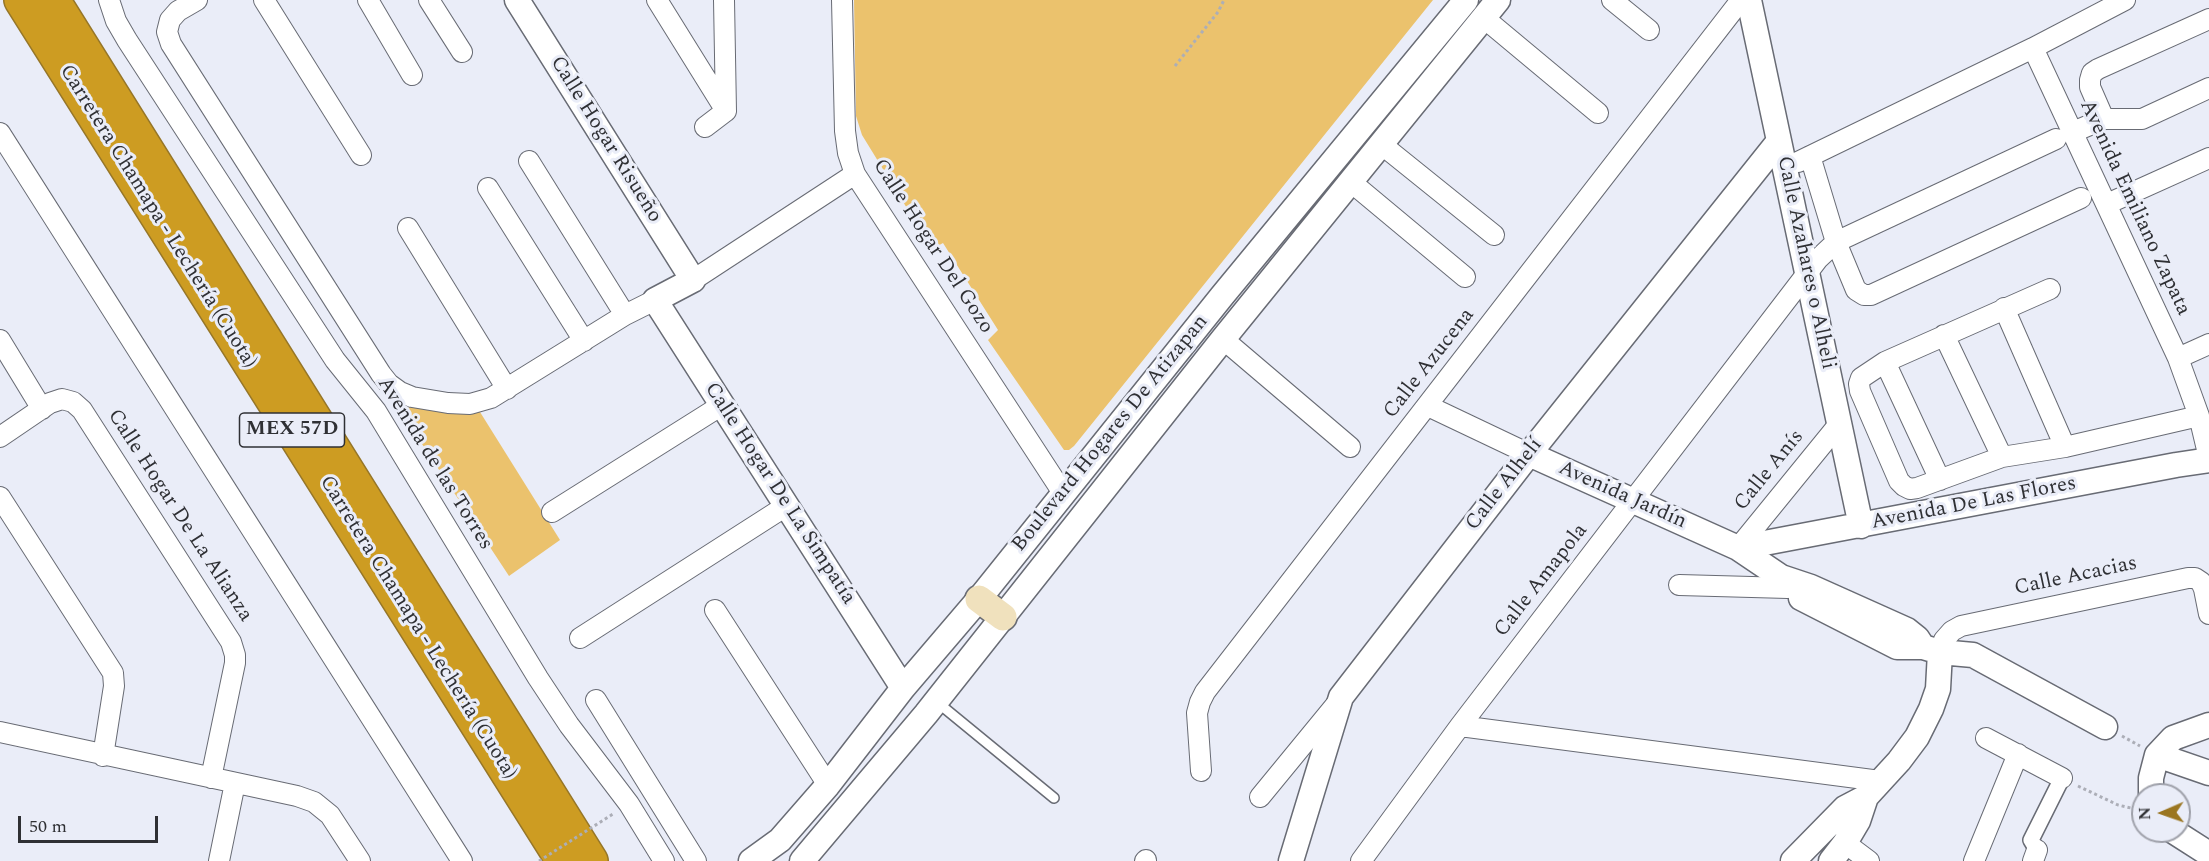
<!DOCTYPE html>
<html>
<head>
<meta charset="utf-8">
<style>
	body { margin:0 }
	#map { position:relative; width:2209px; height:861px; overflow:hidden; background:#eaedf8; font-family:Spectral,serif }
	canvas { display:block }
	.north { position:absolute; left:2131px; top:783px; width:60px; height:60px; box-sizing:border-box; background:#eaedf8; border:2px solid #9fa1aa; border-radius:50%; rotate:268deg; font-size:16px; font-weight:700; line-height:24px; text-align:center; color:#2f3034 }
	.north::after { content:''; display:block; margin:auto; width:21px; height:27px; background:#9b7621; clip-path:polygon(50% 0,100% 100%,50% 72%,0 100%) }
	.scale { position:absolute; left:18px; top:816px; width:140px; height:27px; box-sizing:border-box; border:3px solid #2f3034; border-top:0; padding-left:8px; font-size:18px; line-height:21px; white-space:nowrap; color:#2f3034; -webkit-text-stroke:4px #eaedf8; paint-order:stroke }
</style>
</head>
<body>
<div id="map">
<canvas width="2209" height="861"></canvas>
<div class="north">N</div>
<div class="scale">50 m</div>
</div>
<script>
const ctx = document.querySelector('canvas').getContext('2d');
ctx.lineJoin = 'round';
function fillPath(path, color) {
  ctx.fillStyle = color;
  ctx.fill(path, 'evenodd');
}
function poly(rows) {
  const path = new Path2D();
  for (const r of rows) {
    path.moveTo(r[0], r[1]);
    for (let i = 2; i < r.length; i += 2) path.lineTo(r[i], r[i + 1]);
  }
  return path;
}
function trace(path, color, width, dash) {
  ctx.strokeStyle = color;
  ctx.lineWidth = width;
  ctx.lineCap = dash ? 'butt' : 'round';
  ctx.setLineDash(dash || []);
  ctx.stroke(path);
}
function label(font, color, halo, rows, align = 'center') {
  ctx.font = font + ' Spectral,serif';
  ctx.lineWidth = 6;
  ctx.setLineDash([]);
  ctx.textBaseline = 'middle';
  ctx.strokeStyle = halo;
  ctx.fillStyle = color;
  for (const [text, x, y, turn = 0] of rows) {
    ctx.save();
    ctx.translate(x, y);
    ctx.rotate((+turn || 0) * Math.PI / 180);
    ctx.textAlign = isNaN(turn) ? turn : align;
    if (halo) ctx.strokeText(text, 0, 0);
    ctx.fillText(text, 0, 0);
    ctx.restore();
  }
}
const green = poly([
	[854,0,1433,0,1074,446,1069,450,1064,450,988,340,998,330,943,243,932,249,862,135,856,116],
	[393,400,480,412,560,540,509,576]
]);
const path = poly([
	[1175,66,1218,12,1224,0],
	[2122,736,2140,746],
	[2078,786,2118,805,2135,809]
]);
const service = poly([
	[937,702,1054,798]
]);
const pedestrian = poly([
	[2037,850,2031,840,2062,778]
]);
const minor = poly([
	[109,0,116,21,127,40,335,360,376,411,538,678,569,725,629,804,664,861],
	[197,0,178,11,170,20,167,32,171,44,381,374,389,384,400,392,412,397,448,403,470,404,491,398,625,315,655,300],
	[264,0,361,155],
	[368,0,412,75],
	[429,0,462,52],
	[657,0,726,111],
	[724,0,726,111],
	[842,0,845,131,848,153,855,174,1063,493],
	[1612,0,1649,30],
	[1484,18,1598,113],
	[2033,48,2178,358,2199,416,2209,458],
	[2104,119,2090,87,2090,80,2092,73,2098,69,2209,19],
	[705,127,726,111],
	[2073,132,2104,119,2142,119,2209,88],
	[0,133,462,861],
	[1381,144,1494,235],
	[1810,156,1836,242,1856,290,1864,295,1871,295,2081,198],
	[529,161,625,315],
	[1798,162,2033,48,2125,0],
	[1351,182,1465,277],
	[488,188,584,341],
	[2107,204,2209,158],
	[408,228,507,389],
	[693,280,855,174],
	[2050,289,1885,362,1861,378,1859,384,1860,391,1899,481,1904,486,1910,489,1917,488,2002,457,2065,447,2199,416],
	[2004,308,2065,447],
	[1944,335,2002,457],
	[1223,339,1350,447],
	[0,340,42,409],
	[2178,358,2209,344],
	[1885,362,1940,480],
	[1428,406,1529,454],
	[0,437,50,403,62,399,73,402,82,410,231,642,235,655,235,663,211,778],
	[0,497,113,673,114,686,103,756],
	[552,512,722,405],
	[1738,548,1839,424],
	[1679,585,1788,588,1794,581],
	[715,610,828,785],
	[580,638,786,506],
	[1940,652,1944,640,1952,631,1961,626,2188,578,2195,578,2201,582,2204,589,2209,614],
	[596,700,696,861],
	[1460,726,1880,781],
	[0,732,297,796,314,802,330,815,360,861],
	[1986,738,2062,778],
	[1201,771,1197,713,1200,702,1205,692,1741,0],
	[1260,797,1338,702],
	[1845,843,1869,861],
	[219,861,235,783],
	[1145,861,1146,860],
	[1361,861,1460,726,1818,259,1836,242,2056,139],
	[1974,861,2018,754],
	[2033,861,2037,850]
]);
const tertiary = poly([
	[517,0,693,280,655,300,903,688],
	[1749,0,1861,526],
	[1529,454,1738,548,1781,577,1811,587,1907,630,1917,638,1923,647],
	[1738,548,2176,465,2209,460],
	[1801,598,1897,647,1923,647,1940,652,1973,655,2105,727],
	[2157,755,2209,773],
	[2151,795,2151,778,2157,755,2173,738,2209,725],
	[2173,831,2209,854],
	[751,861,780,840,828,785,903,688,979,599,1222,296,1466,0],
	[802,861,926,714,1223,339,1498,0],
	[1291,861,1341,697,1529,454,1779,141],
	[1793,861,1845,808,1866,797,1899,761,1917,737,1931,709,1938,689,1940,652],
	[1831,861,1845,843,1858,821,1866,797]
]);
const secondary = poly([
	[979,599,1003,617]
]);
const motorway = poly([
	[21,0,563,861],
	[53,0,591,861]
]);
const pathBridge = poly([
	[539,861,613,814]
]);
const shields = [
	[292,430,105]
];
const shieldNames = [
	["MEX 57D",292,430]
];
const streetNames = [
	["Calle Hogar Risueño",605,140,58],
	["Avenida Emiliano Zapata",2134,208,65],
	["Carretera Chamapa - Lechería (Cuota)",157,217,58],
	["Calle Hogar Del Gozo",932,247,57],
	["Calle Azahares o Alheli",1805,263,78],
	["Calle Azucena",1430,364,-52],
	["Boulevard Hogares De Atizapan",1111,434,-51],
	["Avenida de las Torres",434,464,58],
	["Calle Anís",1770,471,-51],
	["Calle Alhelí",1505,485,-52],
	["Calle Hogar De La Simpatía",779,494,57],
	["Avenida Jardín",1622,496,24],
	["Avenida De Las Flores",1974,504,-11],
	["Calle Hogar De La Alianza",179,516,57],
	["Calle Acacias",2076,577,-12],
	["Calle Amapola",1542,581,-52],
	["Carretera Chamapa - Lechería (Cuota)",417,628,58]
];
fillPath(green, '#ebc26d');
trace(service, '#686b74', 12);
trace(pedestrian, '#686b74', 18);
trace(minor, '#686b74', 22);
trace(tertiary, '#686b74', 27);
trace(secondary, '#686b74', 30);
trace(motorway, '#967628', 36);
trace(path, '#acaeb7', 3, [3, 3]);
trace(service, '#fff', 9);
trace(pedestrian, '#fff', 15);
trace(minor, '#fff', 20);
trace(tertiary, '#fff', 24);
trace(secondary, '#f0e1bd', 27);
trace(motorway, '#cd9c22', 33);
trace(pathBridge, '#acaeb7', 3, [3, 3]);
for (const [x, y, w] of shields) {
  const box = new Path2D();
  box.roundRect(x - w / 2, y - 17, w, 34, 4.5);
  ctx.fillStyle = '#eaedf8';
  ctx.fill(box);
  trace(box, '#2f3034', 1.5);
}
label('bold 20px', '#2f3034', null, shieldNames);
label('21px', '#2f3034', '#eaedf8', streetNames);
</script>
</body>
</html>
